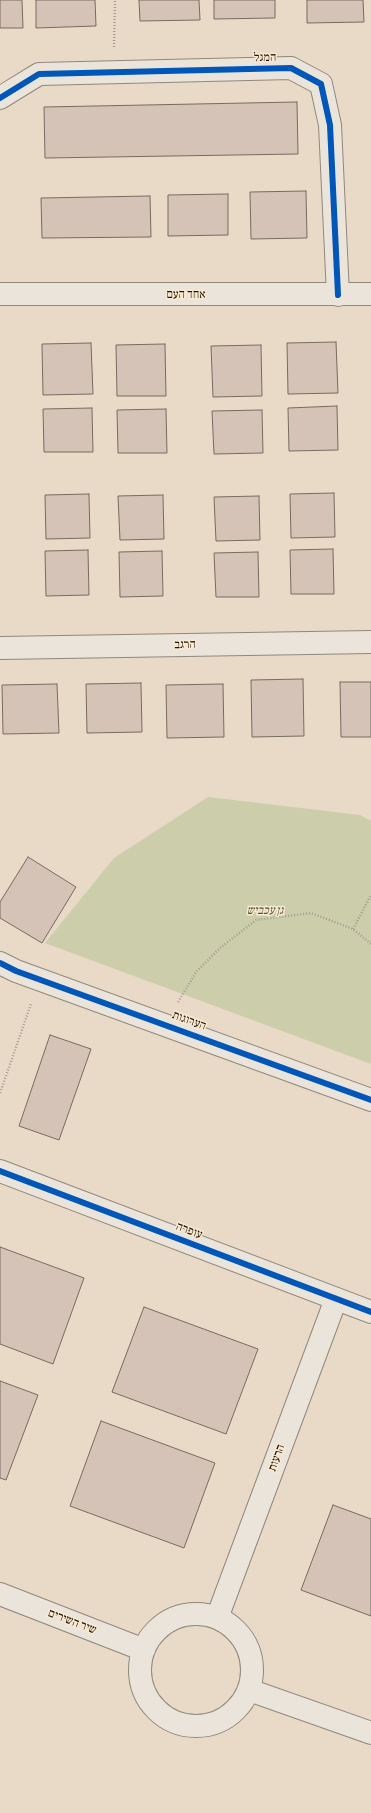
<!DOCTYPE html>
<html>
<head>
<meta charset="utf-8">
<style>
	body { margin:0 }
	canvas { display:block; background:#e8dac7 }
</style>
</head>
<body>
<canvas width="371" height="1813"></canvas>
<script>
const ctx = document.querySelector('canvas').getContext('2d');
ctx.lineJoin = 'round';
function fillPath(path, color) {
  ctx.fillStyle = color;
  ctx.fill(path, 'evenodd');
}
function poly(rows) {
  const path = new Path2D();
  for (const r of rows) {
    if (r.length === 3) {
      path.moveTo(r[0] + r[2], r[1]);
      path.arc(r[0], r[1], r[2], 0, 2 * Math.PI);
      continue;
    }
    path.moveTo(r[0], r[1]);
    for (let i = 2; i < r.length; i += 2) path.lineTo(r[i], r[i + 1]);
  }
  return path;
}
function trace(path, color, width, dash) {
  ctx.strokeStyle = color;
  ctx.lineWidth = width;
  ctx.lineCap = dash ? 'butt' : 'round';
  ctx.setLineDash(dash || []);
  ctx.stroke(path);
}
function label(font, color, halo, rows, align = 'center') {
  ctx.font = font + ' Alegreya,"Frank Ruhl Libre",serif';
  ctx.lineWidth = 3;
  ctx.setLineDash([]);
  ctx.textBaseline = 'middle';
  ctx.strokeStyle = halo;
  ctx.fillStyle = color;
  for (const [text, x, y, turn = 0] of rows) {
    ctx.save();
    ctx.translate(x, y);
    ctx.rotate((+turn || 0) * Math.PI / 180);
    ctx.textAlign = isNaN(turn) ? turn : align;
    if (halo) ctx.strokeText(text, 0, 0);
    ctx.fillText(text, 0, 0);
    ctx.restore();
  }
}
const green = poly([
	[208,797,360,815,371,821,371,1064,45,943,114,858]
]);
const building = poly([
	[0,0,22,0,23,28,0,28,0,0],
	[36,0,95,0,96,26,36,28,36,0],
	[139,0,199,0,200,20,140,21,139,0],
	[214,0,275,0,275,18,214,19,214,0],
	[307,0,363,0,364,22,307,23,307,0],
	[297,102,298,154,45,158,44,107,297,102],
	[306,191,307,238,251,239,250,192,306,191],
	[228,194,228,235,168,236,168,195,228,194],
	[150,196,151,237,42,238,41,198,150,196],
	[336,342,338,393,288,394,287,343,336,342],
	[91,343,93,394,43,395,42,344,91,343],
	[165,344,166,396,117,396,116,345,165,344],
	[261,345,262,396,213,397,211,346,261,345],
	[337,406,338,450,289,451,288,408,337,406],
	[92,408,93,452,44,452,43,409,92,408],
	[166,409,167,453,118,453,117,410,166,409],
	[262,410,263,453,214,454,212,411,262,410],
	[334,493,335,537,291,538,290,494,334,493],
	[89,494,90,538,46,539,45,495,89,494],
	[163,495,164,539,120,540,118,496,163,495],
	[259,496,260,540,216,541,214,497,259,496],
	[333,549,334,594,291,594,290,550,333,549],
	[88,550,89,595,46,596,45,551,88,550],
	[162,551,163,596,120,597,119,552,162,551],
	[258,552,259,597,216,597,214,553,258,552],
	[303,679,304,736,252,737,251,680,303,679],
	[340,682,371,682,371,737,341,737,340,682],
	[141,683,142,732,87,733,86,684,141,683],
	[57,684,59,733,3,734,2,685,57,684],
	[223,684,224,737,167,738,166,685,223,684],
	[28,857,76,887,42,943,0,918,0,902,28,857],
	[50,1035,91,1049,59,1140,19,1126,50,1035],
	[0,1247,84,1278,53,1364,0,1344,0,1247],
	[144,1307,258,1349,226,1434,112,1392,144,1307],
	[0,1381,38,1395,6,1480,0,1478,0,1381],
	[101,1421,215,1463,184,1548,70,1506,101,1421],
	[333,1505,371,1519,371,1616,301,1590,333,1505]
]);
const path = poly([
	[114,47,115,0],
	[353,929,371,895],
	[178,1002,197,971,220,948,256,920,311,913,353,929,371,944],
	[0,1093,31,1004]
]);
const minor = poly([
	[0,98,39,74,291,68,321,84,330,125,338,295],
	[0,294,371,294],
	[0,648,371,642],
	[0,963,16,971,371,1100],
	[0,1171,371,1312],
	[0,1594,144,1650],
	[196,1670,56],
	[217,1618,336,1299],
	[249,1690,371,1733]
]);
const cycleway = poly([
	[0,98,39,74,291,68,321,84,330,125,338,295],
	[0,963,16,971,371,1100],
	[0,1171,371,1312]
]);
const streetNames = [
	["המגל",265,58,-1],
	["אחד העם",186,295],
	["הרגב",185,645,-1],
	["הערוגות",189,1021,20],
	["עופרה",189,1231,21],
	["הרעות",277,1458,-70],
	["שיר השירים",72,1622,21]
];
const parkNames = [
	["גן עכביש",265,911]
];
fillPath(green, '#cccdab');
fillPath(building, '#d4c3b6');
trace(building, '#766c60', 1);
trace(minor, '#91887b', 24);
trace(path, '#a39c93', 2.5, [1, 2]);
trace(minor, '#ebe4db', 22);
trace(cycleway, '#0057b8', 6);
label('12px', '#221302', '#f8e9d2', streetNames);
label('italic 12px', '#565035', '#f8e9d2', parkNames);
</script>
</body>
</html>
